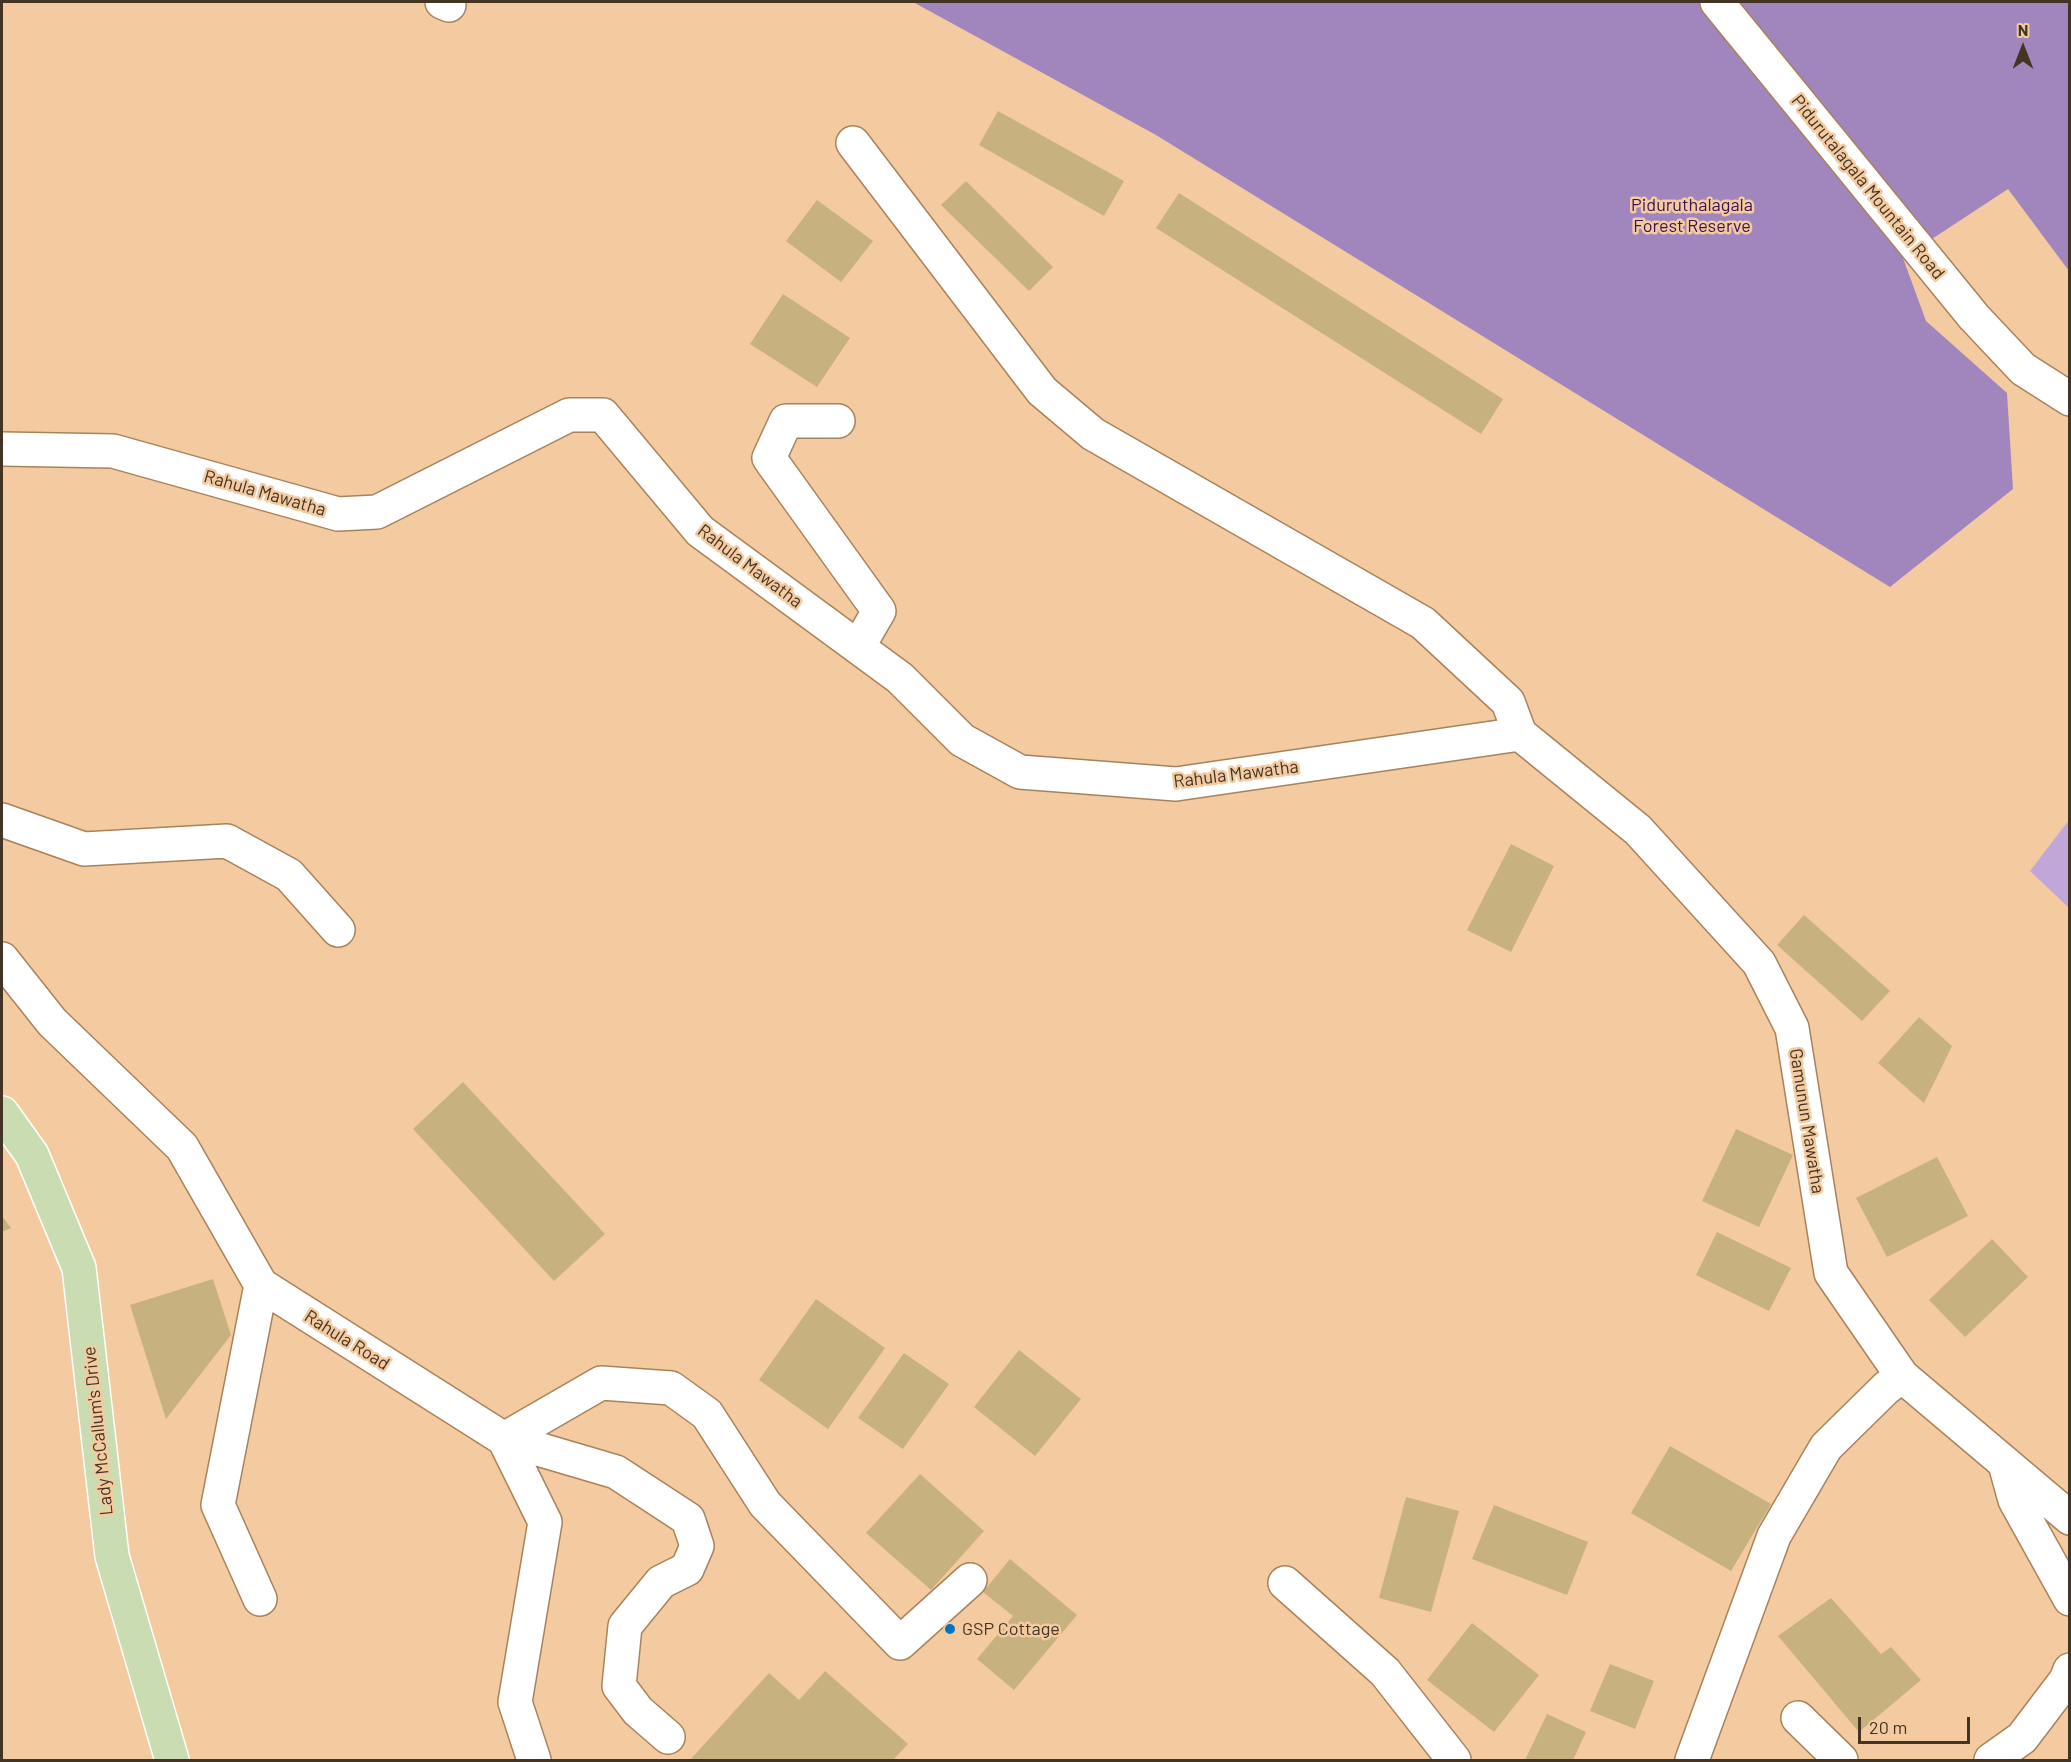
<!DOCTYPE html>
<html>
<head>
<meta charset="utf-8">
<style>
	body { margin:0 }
	#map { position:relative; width:2071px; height:1762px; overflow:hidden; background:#f4cba1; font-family:Barlow,sans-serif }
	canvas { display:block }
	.frame { position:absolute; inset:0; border:3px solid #443423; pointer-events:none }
	.north { position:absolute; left:1993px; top:18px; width:60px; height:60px; -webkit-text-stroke:4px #f4cba1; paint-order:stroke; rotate:0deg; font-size:16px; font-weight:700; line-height:24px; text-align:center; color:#443423 }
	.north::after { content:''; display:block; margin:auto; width:21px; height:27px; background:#443423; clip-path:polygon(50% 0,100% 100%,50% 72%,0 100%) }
	.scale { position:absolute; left:1858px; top:1717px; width:112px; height:27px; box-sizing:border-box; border:3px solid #443423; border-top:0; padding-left:8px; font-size:18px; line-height:21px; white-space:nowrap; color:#443423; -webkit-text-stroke:4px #f4cba1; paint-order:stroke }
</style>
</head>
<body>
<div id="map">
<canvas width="2071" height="1762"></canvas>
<div class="frame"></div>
<div class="north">N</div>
<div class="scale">20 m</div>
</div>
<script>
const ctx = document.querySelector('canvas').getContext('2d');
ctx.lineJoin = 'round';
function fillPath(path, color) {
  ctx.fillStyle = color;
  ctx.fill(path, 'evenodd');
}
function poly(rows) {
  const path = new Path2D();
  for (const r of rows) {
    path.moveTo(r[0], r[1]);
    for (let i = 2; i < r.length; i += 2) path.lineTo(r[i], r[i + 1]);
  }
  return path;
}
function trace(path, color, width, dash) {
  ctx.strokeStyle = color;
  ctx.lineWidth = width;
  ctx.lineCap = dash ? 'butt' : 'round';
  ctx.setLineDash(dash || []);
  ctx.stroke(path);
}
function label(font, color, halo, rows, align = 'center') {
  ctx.font = font + ' Barlow,sans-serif';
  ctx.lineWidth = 5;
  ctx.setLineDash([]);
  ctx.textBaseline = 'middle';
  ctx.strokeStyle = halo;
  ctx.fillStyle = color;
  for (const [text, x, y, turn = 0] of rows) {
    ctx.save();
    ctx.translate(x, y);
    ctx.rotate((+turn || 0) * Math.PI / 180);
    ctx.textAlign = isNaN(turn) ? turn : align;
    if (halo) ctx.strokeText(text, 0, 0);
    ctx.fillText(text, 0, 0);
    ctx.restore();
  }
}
const green = poly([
	[2069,820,2069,908,2030,871]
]);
const forest = poly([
	[913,2,2069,2,2069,271,2008,189,1903,258,1926,321,2007,393,2013,489,1890,587,1156,135]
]);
const building = poly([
	[998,111,1124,181,1104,216,979,145],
	[966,181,1053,267,1029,291,941,205],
	[1179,193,1503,399,1481,434,1156,228],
	[817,200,873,241,841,282,786,241],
	[783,294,850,338,817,387,750,344],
	[1511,844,1554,866,1511,952,1467,930],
	[1804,915,1890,991,1862,1021,1777,945],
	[1919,1017,1952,1046,1924,1103,1878,1063],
	[463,1082,605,1234,554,1281,413,1129],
	[1736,1129,1793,1155,1759,1227,1702,1201],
	[1937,1157,1968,1216,1887,1257,1856,1198],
	[2,1216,11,1228,2,1232],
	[1717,1232,1791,1268,1769,1311,1696,1275],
	[1992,1239,2028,1277,1965,1337,1929,1300],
	[213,1279,231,1335,166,1419,130,1305],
	[816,1299,885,1348,828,1429,759,1380],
	[1019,1350,1081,1399,1035,1456,974,1407],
	[904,1353,949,1384,903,1449,858,1418],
	[1670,1446,1771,1504,1731,1571,1631,1513],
	[920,1474,984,1531,931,1590,866,1533],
	[1406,1497,1459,1511,1431,1612,1379,1598],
	[1494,1505,1588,1542,1567,1595,1472,1559],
	[1010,1559,1077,1615,1014,1690,977,1659,1013,1616,983,1592],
	[1831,1598,1881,1654,1891,1647,1921,1680,1859,1732,1778,1636],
	[1472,1623,1539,1675,1494,1732,1427,1680],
	[1610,1664,1654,1681,1635,1729,1590,1711],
	[825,1671,908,1744,893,1760,690,1760,769,1673,799,1700],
	[1547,1714,1586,1732,1573,1760,1525,1760]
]);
const minor = poly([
	[442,2,449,5],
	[1717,2,1974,317,2023,369,2070,399],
	[853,143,1042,391,1093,434,1423,623,1508,702,1520,734,1638,830,1759,963,1792,1028,1831,1273,1902,1376,2070,1518],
	[838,421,786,421,769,458,879,611,858,647],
	[2,449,113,451,338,514,377,512,569,415,603,415,700,531,900,678,962,740,1020,772,1176,784,1520,734],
	[2,820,84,849,227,841,289,875,338,930],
	[2,959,52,1022,182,1147,261,1285,504,1439,545,1522,515,1702,534,1760],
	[504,1439,601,1383,671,1388,707,1414,765,1504,900,1643,970,1580],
	[504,1439,616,1472,688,1519,697,1546,687,1569,661,1582,625,1626,619,1686,638,1711,668,1737],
	[2005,1464,2015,1500,2070,1599],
	[1285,1583,1385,1672,1454,1760],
	[260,1599,218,1505,261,1285],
	[1798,1718,1841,1760],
	[1692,1760,1774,1536,1826,1447,1886,1388,1902,1376],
	[1991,1760,2022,1738,2066,1680,2070,1670]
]);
const major = poly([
	[2,1113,32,1155,79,1268,112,1556,172,1760]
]);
const markers = [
	[950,1629,6,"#0075bf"]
];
const streetNames = [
	["Pidurutalagala Mountain Road",1868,187,51],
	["Rahula Mawatha",265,493,16],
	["Rahula Mawatha",750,566,37],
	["Rahula Mawatha",1236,774,-7],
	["Gamunun Mawatha",1807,1121,81],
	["Rahula Road",347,1340,32],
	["Lady McCallum's Drive",98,1431,-96]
];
const parkNames = [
	["Piduruthalagala",1692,205],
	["Forest Reserve",1692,226]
];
const poiNames = [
	["GSP Cottage",962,1629]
];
fillPath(green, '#c0a6d9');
fillPath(forest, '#a186bd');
fillPath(building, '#c7b17e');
trace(minor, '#a8825a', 36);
trace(major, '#fff', 36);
trace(minor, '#fff', 33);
trace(major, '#cadcb2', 33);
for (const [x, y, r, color] of markers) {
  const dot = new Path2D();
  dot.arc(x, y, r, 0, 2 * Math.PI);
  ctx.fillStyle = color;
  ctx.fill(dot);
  trace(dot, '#f4cba1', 2);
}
label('18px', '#443423', '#f4cba1', streetNames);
label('18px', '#391255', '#f4cba1', parkNames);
label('18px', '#443423', '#f4cba1', poiNames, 'left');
</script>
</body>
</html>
